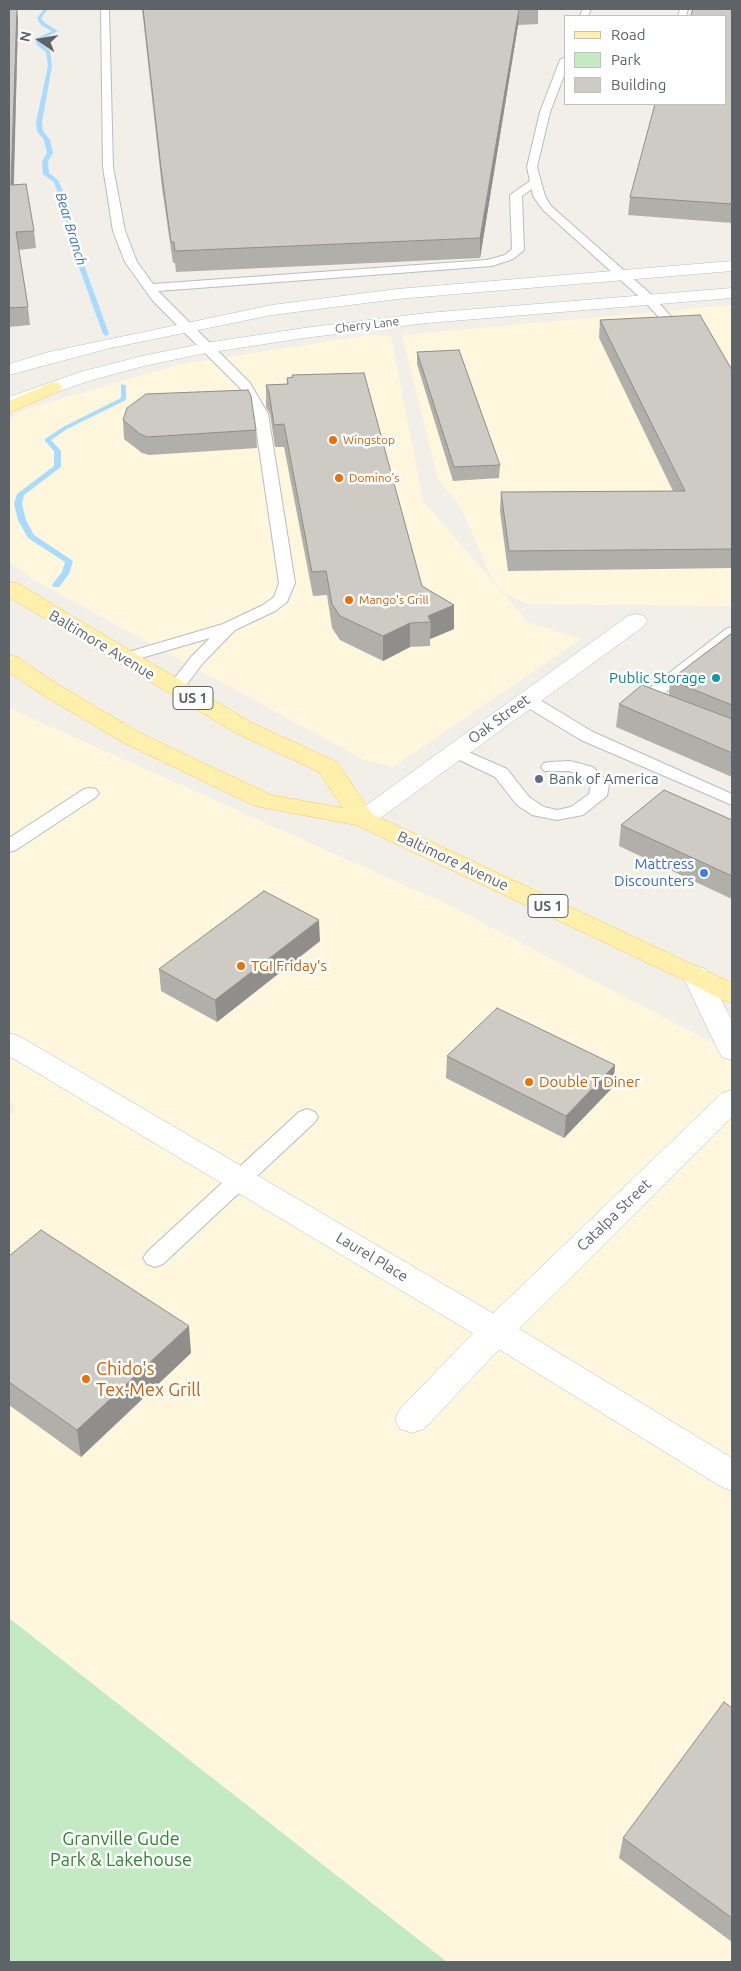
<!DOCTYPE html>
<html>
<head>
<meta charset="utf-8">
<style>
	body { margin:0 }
	#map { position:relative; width:741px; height:1971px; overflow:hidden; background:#f1efe7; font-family:Ubuntu,sans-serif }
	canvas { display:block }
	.frame { position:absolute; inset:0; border:10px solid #5e6368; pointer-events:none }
	.legend { position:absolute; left:564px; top:15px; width:162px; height:90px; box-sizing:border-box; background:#fff; border:1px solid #bfc1c3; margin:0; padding:6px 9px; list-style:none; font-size:15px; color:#5e6368 }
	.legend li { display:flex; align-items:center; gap:10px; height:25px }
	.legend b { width:25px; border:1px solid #bfc1c3 }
	.north { position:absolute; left:15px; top:15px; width:50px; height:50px; -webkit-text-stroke:4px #fff; paint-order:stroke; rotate:283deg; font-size:14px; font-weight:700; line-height:20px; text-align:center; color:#5e6368 }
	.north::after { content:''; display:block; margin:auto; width:18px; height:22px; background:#5e6368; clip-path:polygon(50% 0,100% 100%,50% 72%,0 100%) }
</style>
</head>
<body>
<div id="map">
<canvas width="741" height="1971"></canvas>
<div class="frame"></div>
<ul class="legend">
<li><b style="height:6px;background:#fff0ae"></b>Road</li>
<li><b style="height:14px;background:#c3eac2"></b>Park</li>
<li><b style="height:14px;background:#cecbc5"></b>Building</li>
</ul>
<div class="north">N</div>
</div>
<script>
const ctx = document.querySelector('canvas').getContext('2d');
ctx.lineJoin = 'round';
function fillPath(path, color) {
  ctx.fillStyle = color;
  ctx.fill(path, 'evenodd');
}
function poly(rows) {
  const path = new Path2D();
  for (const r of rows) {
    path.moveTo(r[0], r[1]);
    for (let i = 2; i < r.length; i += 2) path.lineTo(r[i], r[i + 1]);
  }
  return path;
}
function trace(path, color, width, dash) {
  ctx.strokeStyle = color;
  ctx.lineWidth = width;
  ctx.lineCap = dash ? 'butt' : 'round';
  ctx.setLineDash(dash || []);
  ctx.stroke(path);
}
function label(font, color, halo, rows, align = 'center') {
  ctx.font = font + ' Ubuntu,sans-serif';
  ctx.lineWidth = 5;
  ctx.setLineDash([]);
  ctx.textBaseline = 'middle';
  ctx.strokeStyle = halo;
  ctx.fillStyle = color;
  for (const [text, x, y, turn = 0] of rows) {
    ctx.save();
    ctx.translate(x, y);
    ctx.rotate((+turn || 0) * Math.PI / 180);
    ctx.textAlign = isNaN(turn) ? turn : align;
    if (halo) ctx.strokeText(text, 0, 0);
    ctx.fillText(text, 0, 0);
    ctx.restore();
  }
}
const commercial = poly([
	[732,305,732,606,527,604,504,593,491,577,461,508,438,479,402,335],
	[368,335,391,336,423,501,529,623,581,639,393,767,364,760,34,580,9,561,9,419,23,410,177,365],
	[9,708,447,904,732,1053,732,1962,447,1962,9,1618,9,1117,16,1107,9,1101]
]);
const green = poly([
	[9,1618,192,1762,447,1962,9,1962]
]);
const stream = poly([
	[44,9,48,9,41,18,45,23,58,31,40,40,41,43,50,51,52,66,42,122,43,131,50,140,53,153,48,161,49,173,58,180,66,198,82,259,109,334,106,336,103,334,76,259,60,198,54,182,43,174,42,161,47,153,44,140,37,131,36,122,48,66,46,52,37,45,35,39,52,31,41,25,37,18,44,9],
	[121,384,126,385,126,400,67,429,51,440,61,451,61,467,24,495,22,504,26,520,34,535,73,561,69,574,59,587,53,587,52,585,62,572,65,562,28,538,18,520,14,504,17,494,54,466,54,451,45,441,45,439,63,427,121,398,121,384]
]);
const lane = poly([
	[101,9,109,9,113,167,125,231,137,262,153,284,487,260,505,255,512,249,510,195,530,181,527,167,540,112,560,60,565,57,565,73,550,112,537,167,545,196,551,206,653,296,675,321,673,324,665,324,645,302,543,210,533,196,532,189,522,196,524,250,513,259,492,266,158,291,250,383,268,414,295,583,287,602,275,611,235,630,203,663,181,692,175,693,169,692,167,688,191,657,210,638,124,663,118,661,116,658,118,655,223,624,263,605,274,597,279,583,254,414,240,388,153,301,125,262,113,231,103,167,101,9],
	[583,9,591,9,588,16,580,16,583,9],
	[680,9,688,9,686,16,678,16,680,9],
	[732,627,732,640,656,700,662,705,660,709,654,710,638,705,636,701,638,697,726,629,732,627],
	[526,694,532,695,593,732,732,794,732,805,581,740,520,703,518,699,520,695,526,694],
	[455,746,507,769,529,797,544,807,557,810,571,807,589,794,591,785,581,775,569,771,544,771,541,767,544,763,550,762,570,761,593,767,609,784,607,796,583,815,557,820,532,815,517,805,495,777,449,755,446,751,449,747,455,746],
	[90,788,96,789,99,793,96,797,16,850,9,852,9,838,84,789,90,788],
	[307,1109,315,1112,318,1117,315,1122,163,1264,155,1267,147,1264,143,1258,147,1252,299,1112,307,1109]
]);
const street = poly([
	[636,614,644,616,647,621,644,626,372,824,363,826,354,824,351,819,354,814,628,616,636,614],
	[696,966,706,969,732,1021,732,1060,722,1057,718,1050,682,975,686,969,696,966],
	[732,1090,732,1117,508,1340,424,1429,412,1433,400,1429,395,1419,400,1409,484,1322,722,1093,732,1090]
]);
const secondary = poly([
	[732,261,732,271,397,299,272,315,110,348,9,375,9,364,49,352,272,305,397,289,732,261],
	[732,288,732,298,427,323,304,338,206,353,144,366,92,380,9,408,9,397,80,372,142,356,206,343,304,328,427,313,732,288],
	[9,1033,19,1036,508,1322,732,1458,732,1491,720,1486,484,1340,9,1056,9,1033]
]);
const primary = poly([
	[53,382,59,383,62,387,59,391,9,413,9,401,53,382],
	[9,582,17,583,252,723,337,762,372,814,732,983,732,1003,722,1000,686,981,356,825,255,806,124,743,41,694,9,672,9,655,17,657,57,684,140,733,271,795,343,808,319,772,236,733,9,597,9,582]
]);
const wall = poly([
	[9,9,18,19,14,185,34,231,36,248,19,250,28,307,30,325,9,327],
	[142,9,538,9,538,24,518,25,480,258,176,272,175,263,173,263,162,188],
	[732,9,732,223,628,215,630,197],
	[600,320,732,370,732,568,508,571,500,511,501,492,673,491,599,338],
	[417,352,500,465,499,478,453,481,417,364],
	[287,378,422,586,454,605,454,629,430,639,430,646,410,647,383,661,340,640,332,628,327,595,313,596,284,447,275,447,270,414,266,407,266,385,287,384],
	[123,420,256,430,257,448,149,455,142,453,124,439],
	[732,633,732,777,616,727,619,704,669,695,670,680],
	[732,820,732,899,619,846,621,825],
	[320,941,217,1022,161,991,159,969],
	[447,1056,615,1065,613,1087,564,1138,446,1078],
	[9,1256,191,1353,81,1457,9,1405],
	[732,1708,732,1942,619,1858,623,1838]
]);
const shadedWall = poly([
	[17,9,18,19,13,202,11,185],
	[519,9,518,25,480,258,480,238],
	[454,605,454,629,430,639,431,622,428,616],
	[410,623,410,647,383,661,383,636],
	[319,920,320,941,217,1022,215,1000],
	[615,1065,613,1087,564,1138,566,1116],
	[189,1326,191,1353,81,1457,77,1430]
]);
const building = poly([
	[9,9,17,9,11,185,26,184,34,231,16,232,28,307,9,308,9,9],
	[143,9,519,9,480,238,175,251,174,242,171,242,161,168,143,9],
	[693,9,732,9,732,204,630,197,655,104,725,104,725,16,691,16,693,9],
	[700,315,732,370,732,549,509,551,501,492,685,491,600,320,700,315],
	[459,350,500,465,454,467,417,352,459,350],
	[364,373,422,586,454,605,428,616,431,622,410,623,383,636,340,616,332,604,326,571,312,572,284,424,274,425,269,392,266,385,288,384,287,378,293,377,292,375,364,373],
	[248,390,251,396,256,430,147,437,140,434,123,420,127,408,146,394,248,390],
	[732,633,732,705,670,680,732,633],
	[642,685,732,719,732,753,619,704,642,685],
	[664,790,732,820,732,876,621,825,664,790],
	[264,891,319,920,215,1000,159,969,264,891],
	[497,1008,615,1065,566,1116,447,1056,497,1008],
	[41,1230,189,1326,77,1430,9,1382,9,1256,41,1230],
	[724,1702,732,1708,732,1918,623,1838,724,1702]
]);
const markers = [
	[333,440,5,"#e8710a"],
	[339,478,5,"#e8710a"],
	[349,600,5,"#e8710a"],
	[716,678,5,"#0f9aa8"],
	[539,779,5,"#5c6f8a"],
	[704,873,5,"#3f7fe0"],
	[241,966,5,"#e8710a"],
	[529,1082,5,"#e8710a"],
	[86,1379,5,"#e8710a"]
];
const farStreetnames = [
	["Cherry Lane",367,325,-7]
];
const farFoodnames = [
	["Wingstop",343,440],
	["Domino's",349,478],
	["Mango's Grill",359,600]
];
const farWaternames = [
	["Bear Branch",71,229,73]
];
const shields = [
	[193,698,40],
	[548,906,40]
];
const shieldNames = [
	["US 1",193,698],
	["US 1",548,906]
];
const streetNames = [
	["Baltimore Avenue",102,645,31],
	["Oak Street",499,719,-36],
	["Baltimore Avenue",453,861,25],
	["Catalpa Street",614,1215,-44],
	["Laurel Place",372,1257,31]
];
const cultureNames = [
	["Public Storage",706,678]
];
const serviceNames = [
	["Bank of America",549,779]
];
const shopNames = [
	["Mattress",694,864],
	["Discounters",694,881]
];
const foodNames = [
	["TGI Friday's",251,966],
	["Double T Diner",539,1082]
];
const nearFoodnames = [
	["Chido's",96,1369],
	["Tex-Mex Grill",96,1390]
];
const nearParknames = [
	["Granville Gude",121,1839],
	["Park & Lakehouse",121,1860]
];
fillPath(commercial, '#fff6de');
fillPath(green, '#c3eac2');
fillPath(stream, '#a9dbff');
trace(lane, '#b9bcc1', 2);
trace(street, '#b9bcc1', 1);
trace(secondary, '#babdc3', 1);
trace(primary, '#fbc956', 1);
fillPath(lane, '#fff');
fillPath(street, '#fff');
fillPath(secondary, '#fff');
fillPath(primary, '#fff0ae');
fillPath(wall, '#b1afa9');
fillPath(shadedWall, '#908e8a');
fillPath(building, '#cecbc5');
trace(building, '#908e8a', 1);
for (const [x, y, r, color] of markers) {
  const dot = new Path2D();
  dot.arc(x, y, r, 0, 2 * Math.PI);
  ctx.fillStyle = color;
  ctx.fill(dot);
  trace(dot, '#fff', 2);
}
label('12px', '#5e6368', '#fff', farStreetnames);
label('12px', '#c56008', '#fff', farFoodnames, 'left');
label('italic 14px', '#3a76b1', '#fff', farWaternames);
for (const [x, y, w] of shields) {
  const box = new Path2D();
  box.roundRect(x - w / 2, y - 11.5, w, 23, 4);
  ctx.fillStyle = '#fff';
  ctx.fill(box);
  trace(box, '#5e6368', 1);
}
label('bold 14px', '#5e6368', null, shieldNames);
label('15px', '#5e6368', '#fff', streetNames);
label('15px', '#0d838f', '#fff', cultureNames, 'right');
label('15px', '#4e5e75', '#fff', serviceNames, 'left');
label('15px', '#366cbe', '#fff', shopNames, 'right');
label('15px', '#c56008', '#fff', foodNames, 'left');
label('18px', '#c56008', '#fff', nearFoodnames, 'left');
label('18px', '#2f8530', '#fff', nearParknames);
</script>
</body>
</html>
